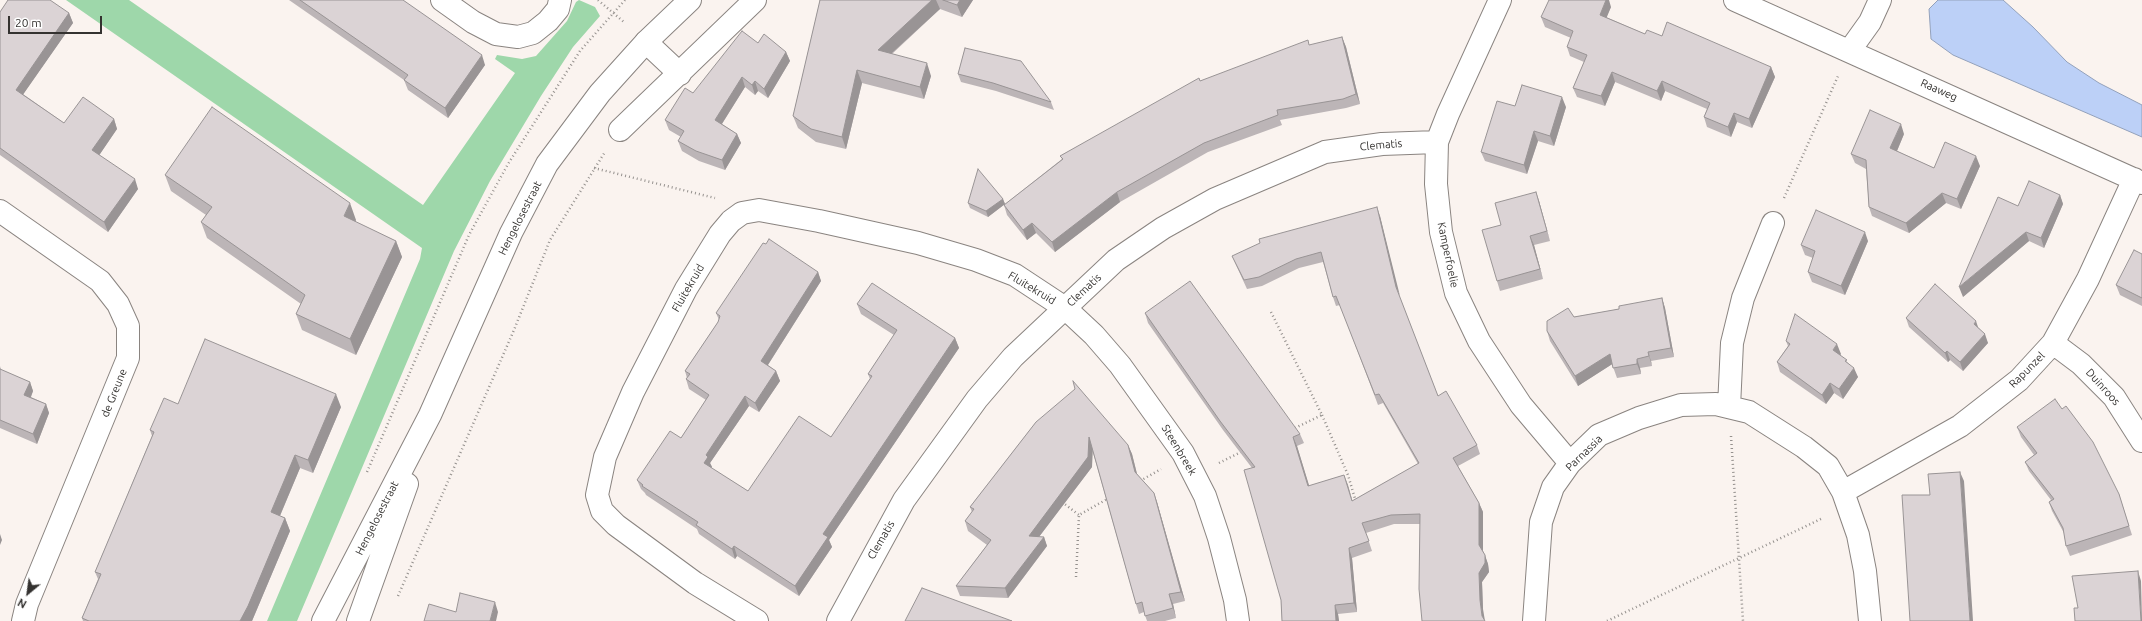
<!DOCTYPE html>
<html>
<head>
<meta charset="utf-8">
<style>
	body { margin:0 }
	#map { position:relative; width:2142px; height:621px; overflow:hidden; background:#faf3ef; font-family:Ubuntu,sans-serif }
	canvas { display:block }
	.north { position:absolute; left:8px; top:573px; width:40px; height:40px; -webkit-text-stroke:3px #fff; paint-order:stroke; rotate:209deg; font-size:11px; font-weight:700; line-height:16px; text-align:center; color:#343230 }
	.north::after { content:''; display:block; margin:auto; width:14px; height:18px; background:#343230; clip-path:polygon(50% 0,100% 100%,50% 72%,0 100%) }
	.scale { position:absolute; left:8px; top:16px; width:94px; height:18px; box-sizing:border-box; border:2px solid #343230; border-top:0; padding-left:5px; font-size:12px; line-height:14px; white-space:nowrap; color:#343230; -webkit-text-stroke:3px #fff; paint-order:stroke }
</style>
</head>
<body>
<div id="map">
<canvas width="2142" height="621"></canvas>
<div class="north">N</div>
<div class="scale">20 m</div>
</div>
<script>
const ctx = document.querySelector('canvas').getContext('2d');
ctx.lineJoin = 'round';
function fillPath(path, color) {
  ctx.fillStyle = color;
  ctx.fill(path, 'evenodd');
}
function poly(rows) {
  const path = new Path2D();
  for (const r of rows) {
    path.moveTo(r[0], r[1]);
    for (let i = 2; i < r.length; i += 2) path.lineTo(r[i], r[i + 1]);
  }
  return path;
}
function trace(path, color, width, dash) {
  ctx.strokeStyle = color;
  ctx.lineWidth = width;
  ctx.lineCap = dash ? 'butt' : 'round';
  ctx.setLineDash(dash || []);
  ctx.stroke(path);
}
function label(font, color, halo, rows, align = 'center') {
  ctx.font = font + ' Ubuntu,sans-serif';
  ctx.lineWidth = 3;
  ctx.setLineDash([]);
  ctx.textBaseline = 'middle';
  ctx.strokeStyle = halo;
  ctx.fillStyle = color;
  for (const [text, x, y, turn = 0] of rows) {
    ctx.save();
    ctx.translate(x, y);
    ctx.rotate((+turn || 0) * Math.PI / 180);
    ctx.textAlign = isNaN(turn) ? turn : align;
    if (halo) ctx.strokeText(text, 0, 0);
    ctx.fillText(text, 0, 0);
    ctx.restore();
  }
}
const green = poly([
	[66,0,129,0,423,205,515,73,495,59,497,55,522,59,536,56,567,21,576,2,579,0,595,7,600,16,573,47,541,96,490,181,454,251,297,621,267,621,420,259,422,248]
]);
const water = poly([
	[1938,0,2003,0,2033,27,2067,62,2099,83,2142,105,2142,137,1953,55,1931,39,1929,9,1938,0]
]);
const path = poly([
	[598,0,625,23],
	[594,168,715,198],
	[1784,198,1838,76],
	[1271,312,1322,415,1293,429],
	[1322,415,1348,475,1356,502],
	[1731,436,1743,621],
	[1219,463,1243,451],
	[367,472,469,235,508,164,580,51,625,0],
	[1140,481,1161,469],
	[1062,502,1079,515],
	[1076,577,1079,515,1109,498],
	[398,596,514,330,550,240,605,152],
	[1607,621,1823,518]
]);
const street = poly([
	[442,0,473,22,496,34,518,37,533,33,548,21,558,9,560,0],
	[1500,0,1448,114,1437,142,1436,184,1441,232,1456,293,1479,341,1521,405,1570,463],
	[1735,0,2142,183],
	[646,42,680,74],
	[1850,50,1870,22,1880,0],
	[620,130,755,0],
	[0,211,100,281,118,304,128,326,128,358,27,604,23,621],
	[2053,343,2081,364,2114,397,2142,441],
	[1729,407,1732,343,1743,298,1773,223],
	[1843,492,1960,426,2019,380,2053,343,2088,279,2134,179],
	[757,621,695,583,616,525,602,511,597,495,605,457,633,392,686,289,720,234,731,221,742,213,759,210,819,221,918,243,976,260,1015,275,1065,308,1094,335,1120,365,1183,453,1205,496,1219,538,1235,600,1238,621],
	[838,621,904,500,977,399,1013,357,1116,260,1163,228,1215,199,1325,152,1382,144,1437,142],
	[1534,621,1541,522,1553,487,1570,463,1599,435,1639,418,1681,405,1716,404,1749,412,1804,447,1828,466,1843,492,1858,535,1865,571,1870,621]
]);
const secondary = poly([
	[323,621,430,415,511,233,547,164,600,93,646,42,690,0],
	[358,621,407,484]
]);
const wall = poly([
	[289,0,403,0,485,65,448,118,408,90,404,80],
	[820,0,973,0,962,17,940,9,892,54,931,76,924,99,862,83,846,149,816,142,798,128,793,116],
	[1611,7,1606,17,1645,34,1662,36,1771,67,1775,77,1752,128,1737,122,1731,137,1707,127,1704,117,1707,109,1665,91,1661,101,1615,82,1605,106,1577,97,1573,88,1584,62,1570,56,1567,47,1571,38,1545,27,1541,17],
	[0,12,69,13,73,23,23,94,64,123,114,119,117,129,99,155,138,189,108,232,0,155],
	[1342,37,1346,47,1360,104,1346,108,1280,120,1282,125,1208,152,1120,202,1055,252,1036,233,1027,240,1007,215,1004,205,1062,159,1060,156,1200,81],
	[758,43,786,52,790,61,768,98,758,91,755,95,745,87,722,124,737,134,741,143,725,170,699,161,682,151,678,141,681,137,669,130,665,120],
	[965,48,1051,102,1054,110,996,91,961,82,958,74],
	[1515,106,1566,107,1554,146,1538,141,1527,174,1485,161,1481,152],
	[1904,134,1897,151,1934,168,1980,166,1961,209,1946,203,1909,233,1872,216,1869,207,1866,169,1855,163,1851,154],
	[165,175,356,220,355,222,396,241,402,257,356,355,302,330,296,314,301,304,207,238,201,222,206,215,171,191],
	[1536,192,1539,201,1550,241,1534,245,1543,279,1500,291,1497,281,1501,225],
	[2060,195,2063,204,2044,248,2029,241,1963,297,2018,206],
	[1003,199,1005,204,988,217,970,208,968,203],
	[1380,216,1399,295,1438,396,1477,445,1480,454,1458,466,1479,503,1483,512,1483,551,1488,564,1489,572,1482,582,1483,609,1420,524,1394,524,1366,533,1372,551,1352,558,1357,612,1338,614,1339,621,1282,621,1281,600,1252,468,1223,430,1148,323,1145,313,1300,434,1304,443,1297,446,1309,486,1344,475,1352,501,1418,464,1383,403,1378,405,1340,305,1336,306,1333,297,1323,262,1299,268,1262,286,1247,289,1236,265,1232,256],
	[1868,241,1845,295,1812,282,1808,272,1813,258,1805,255,1801,245],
	[2142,254,2142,306,2120,295,2116,285],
	[818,272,821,281,768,365,776,371,780,381,759,412,749,406,710,463,712,467,711,468,748,491,831,437,870,379,868,374,894,335,861,314,857,304,955,338,959,348,829,540,832,547,799,596,737,556,735,559,699,534,697,529,646,495,645,493,641,489,637,480,681,438,706,400,689,389,686,379,687,378,685,371,718,322,719,320,716,313],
	[1662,298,1665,308,1674,357,1651,361,1652,366,1640,368,1641,374,1617,378,1612,364,1578,386,1550,341,1547,331,1574,317,1619,309],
	[1906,318,1979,328,1988,343,1963,371,1950,360,1948,362,1909,327],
	[1786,341,1841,354,1840,355,1848,363,1858,377,1843,399,1834,393,1826,404,1780,372,1777,362,1788,346],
	[0,366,1,370,30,382,33,391,31,397,46,404,49,413,37,444,0,428],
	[178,404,341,407,313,473,300,468,280,516,285,518,290,531,252,621,83,621,82,618,98,579,95,572,152,436,150,430],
	[1036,422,1128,445,1132,454,1137,474,1154,493,1157,502,1185,601,1173,604,1176,618,1165,621,1147,621,1144,612,1139,614,1136,604,1092,449,1092,467,1039,537,1044,537,1047,546,1008,598,960,596,956,586,987,545,968,531,965,521,972,512,970,507],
	[2017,427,2119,494,2132,535,2070,556,2066,546,2064,533,2052,511,2049,502,2051,500,2029,471,2025,462,2034,455,2021,437]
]);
const shadedWall = poly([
	[932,0,936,0,940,9,882,62,878,50],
	[960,0,973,0,962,17,957,5],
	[1606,0,1609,0,1611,7,1604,24,1600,15],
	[69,13,73,23,20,99,16,90],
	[1342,37,1346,47,1360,104,1356,94],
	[786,52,790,61,768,98,764,89],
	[482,55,485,65,448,118,445,108],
	[927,63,931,76,924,99,920,87],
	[1771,67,1775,77,1752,128,1749,119],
	[857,70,862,83,846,149,842,137],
	[1612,72,1615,82,1605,106,1601,96],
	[742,77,745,87,718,130,715,120],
	[755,81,758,91,755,95,752,85],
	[1662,81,1665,91,1661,101,1657,91],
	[1562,97,1566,107,1554,146,1550,136],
	[1734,113,1737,122,1731,137,1728,127],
	[114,119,117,129,96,160,92,150],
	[1901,124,1904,134,1894,158,1890,148],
	[1534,131,1538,141,1527,174,1524,165],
	[737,134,741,143,725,170,722,160],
	[1976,156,1980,166,1961,209,1957,199],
	[135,179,138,189,108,232,104,222],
	[1117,192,1120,202,1055,252,1052,242],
	[1536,192,1539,201,1550,241,1547,231],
	[1942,193,1946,203,1909,233,1906,223],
	[2060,195,2063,204,2044,248,2041,238],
	[1003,199,1005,204,988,217,986,211],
	[350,203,356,220,350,232,344,216],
	[1377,207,1380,216,1400,296,1396,287],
	[1032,223,1036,233,1027,240,1023,230],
	[1865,232,1868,241,1845,295,1841,286],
	[2026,232,2029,241,1963,297,1959,287],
	[1530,236,1534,245,1543,279,1540,269],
	[396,241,402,257,356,355,350,339],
	[818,272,821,281,764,371,761,361],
	[1662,298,1665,308,1674,357,1671,348],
	[1976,321,1979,330,1974,324],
	[1985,334,1988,343,1963,371,1960,362],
	[955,338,959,348,829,540,832,547,799,596,795,586,823,534],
	[1837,344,1841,354,1836,360,1833,350],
	[1947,351,1950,360,1948,362,1945,353],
	[1648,352,1651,361,1652,366,1649,356],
	[1610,354,1614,363,1578,386,1575,376],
	[1637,359,1640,368,1641,374,1637,364],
	[1854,368,1858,377,1843,399,1839,389],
	[776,371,780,381,759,412,755,403],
	[30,382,33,391,28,404,24,395],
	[1830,383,1834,393,1826,404,1822,395],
	[336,394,341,407,313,473,308,460],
	[745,396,749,406,710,463,712,467,708,473,704,463,706,455],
	[46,404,49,413,37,444,33,434],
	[1089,437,1093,447,1092,467,1032,546,1029,536],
	[1293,437,1297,446,1312,495,1308,486],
	[1128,445,1132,454,1139,482,1135,472],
	[295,455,300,468,276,525,271,512],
	[1960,472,1964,481,1973,621,1970,621],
	[1344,475,1348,485,1355,510,1352,501],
	[1154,493,1157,502,1185,601,1181,592],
	[1479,503,1483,512,1483,554,1479,545],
	[285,518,290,531,252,621,240,621],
	[0,534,2,540,0,545],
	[1044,537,1047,546,1008,598,1005,588],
	[734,546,737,556,735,559,732,549],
	[1349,548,1352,558,1357,612,1354,603],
	[1485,555,1488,564,1489,572,1482,582,1483,609,1485,621,1482,616,1480,600,1479,573],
	[2138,571,2141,581,2142,621,2141,621],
	[1169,594,1173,604,1176,618,1173,608],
	[495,602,498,612,496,621,490,621],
	[1335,605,1338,614,1339,621,1336,621]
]);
const building = poly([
	[8,0,50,0,69,13,16,90,64,123,83,97,114,119,92,150,135,179,104,222,0,148,0,12,8,0],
	[300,0,403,0,482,55,445,108,404,80,408,75,300,0],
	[820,0,932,0,878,50,927,63,920,87,857,70,842,137,811,129,793,116,820,0],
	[943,0,960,0,957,5,943,0],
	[1549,0,1606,0,1600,15,1645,34,1647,30,1662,36,1667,22,1771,67,1749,119,1734,113,1728,127,1704,117,1710,103,1662,81,1657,91,1612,72,1601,96,1573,88,1587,55,1567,47,1573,31,1541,17,1549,0],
	[742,31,758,43,764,34,786,52,764,89,755,81,752,85,742,77,715,120,737,134,722,160,696,151,678,141,684,131,665,120,685,88,693,93,742,31],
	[1342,37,1356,94,1343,99,1277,110,1278,115,1204,143,1117,192,1052,242,1032,223,1023,230,1004,205,1063,159,1060,156,1199,78,1200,81,1308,40,1309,45,1342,37],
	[965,48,1021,61,1051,102,993,83,958,74,965,48],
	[1522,85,1562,97,1550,136,1534,131,1524,165,1481,152,1497,101,1515,106,1522,85],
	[212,107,350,203,344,216,396,241,350,339,296,314,305,295,201,222,212,207,165,175,212,107],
	[1870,110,1901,124,1890,148,1934,168,1945,142,1976,156,1957,199,1942,193,1906,223,1869,207,1866,160,1851,154,1870,110],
	[978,169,1003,199,986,211,968,203,978,169],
	[2029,181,2060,195,2041,238,2026,232,1959,287,1998,197,2018,206,2029,181],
	[1536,192,1547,231,1530,236,1540,269,1497,281,1482,230,1501,225,1495,203,1536,192],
	[1377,207,1396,287,1438,396,1446,391,1477,445,1453,458,1479,503,1479,545,1485,555,1485,563,1479,573,1480,600,1482,616,1485,621,1422,621,1419,589,1420,514,1391,515,1362,523,1369,541,1349,548,1354,603,1335,605,1336,621,1282,621,1281,600,1244,470,1255,467,1220,421,1145,313,1190,281,1300,434,1293,437,1308,486,1344,475,1352,501,1419,463,1379,394,1375,395,1336,296,1333,297,1321,252,1296,259,1259,277,1244,280,1232,256,1260,243,1259,239,1377,207],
	[1816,210,1865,232,1841,286,1808,272,1815,251,1801,245,1816,210],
	[769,239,818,272,761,361,776,371,755,403,745,396,706,455,708,457,704,463,748,491,799,416,831,437,872,376,868,374,897,330,857,304,872,283,955,338,823,534,828,537,795,586,734,546,732,549,696,525,698,522,642,486,643,485,637,480,670,431,681,438,709,395,686,379,690,374,685,371,718,322,720,316,716,313,763,243,766,244,769,239],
	[2134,250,2142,254,2142,298,2116,285,2134,250],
	[1935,284,1976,321,1974,324,1985,334,1960,362,1947,351,1945,353,1906,318,1935,284],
	[1662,298,1671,348,1648,352,1649,356,1637,359,1637,364,1613,368,1610,354,1575,376,1547,331,1547,321,1568,308,1574,317,1619,309,1619,306,1662,298],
	[1795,314,1837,344,1833,350,1847,360,1845,361,1854,368,1839,389,1830,383,1822,395,1777,362,1790,344,1786,341,1795,314],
	[205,339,336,394,308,460,295,455,271,512,285,518,248,606,240,621,89,621,82,618,101,574,95,572,154,432,150,430,164,398,178,404,205,339],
	[0,369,30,382,24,395,46,404,33,434,0,420,0,369],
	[1073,381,1128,445,1135,472,1154,493,1181,592,1169,594,1173,608,1145,616,1142,602,1136,604,1089,437,1088,457,1029,536,1044,537,1005,588,956,586,991,540,965,521,974,509,970,507,1036,422,1075,389,1073,381],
	[2055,399,2062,409,2066,406,2093,442,2119,494,2129,526,2066,546,2063,528,2049,502,2054,499,2025,462,2037,453,2017,427,2055,399],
	[1960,472,1970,621,1910,621,1902,495,1930,495,1928,474,1960,472],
	[2138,571,2141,621,2075,621,2074,608,2078,608,2072,576,2138,571],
	[922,588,1012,621,905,621,922,588],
	[460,593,495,602,490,621,424,621,429,604,456,612,460,593]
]);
const streetNames = [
	["Raaweg",1939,90,24],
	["Clematis",1381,145,-5],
	["Hengelosestraat",520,218,-63],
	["Kamperfoelie",1448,255,78],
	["Fluitekruid",688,288,-60],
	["Fluitekruid",1032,288,31],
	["Clematis",1084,290,-43],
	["Rapunzel",2027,370,-45],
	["Duinroos",2103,387,48],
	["de Greune",114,393,-68],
	["Steenbreek",1179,450,59],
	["Parnassia",1584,453,-44],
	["Hengelosestraat",377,518,-63],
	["Clematis",881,540,-60]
];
fillPath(green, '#9ed7aa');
fillPath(water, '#bcd0f7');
trace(water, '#93a1bb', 1);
trace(street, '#8a8480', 24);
trace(secondary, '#8a8480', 24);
trace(path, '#95918e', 2.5, [1, 3]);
trace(street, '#fff', 22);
trace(secondary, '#fff', 22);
fillPath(wall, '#bcb5b7');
fillPath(shadedWall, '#999495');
fillPath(building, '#dbd3d5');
trace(building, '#999495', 1);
label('11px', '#343230', '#fff', streetNames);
</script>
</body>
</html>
